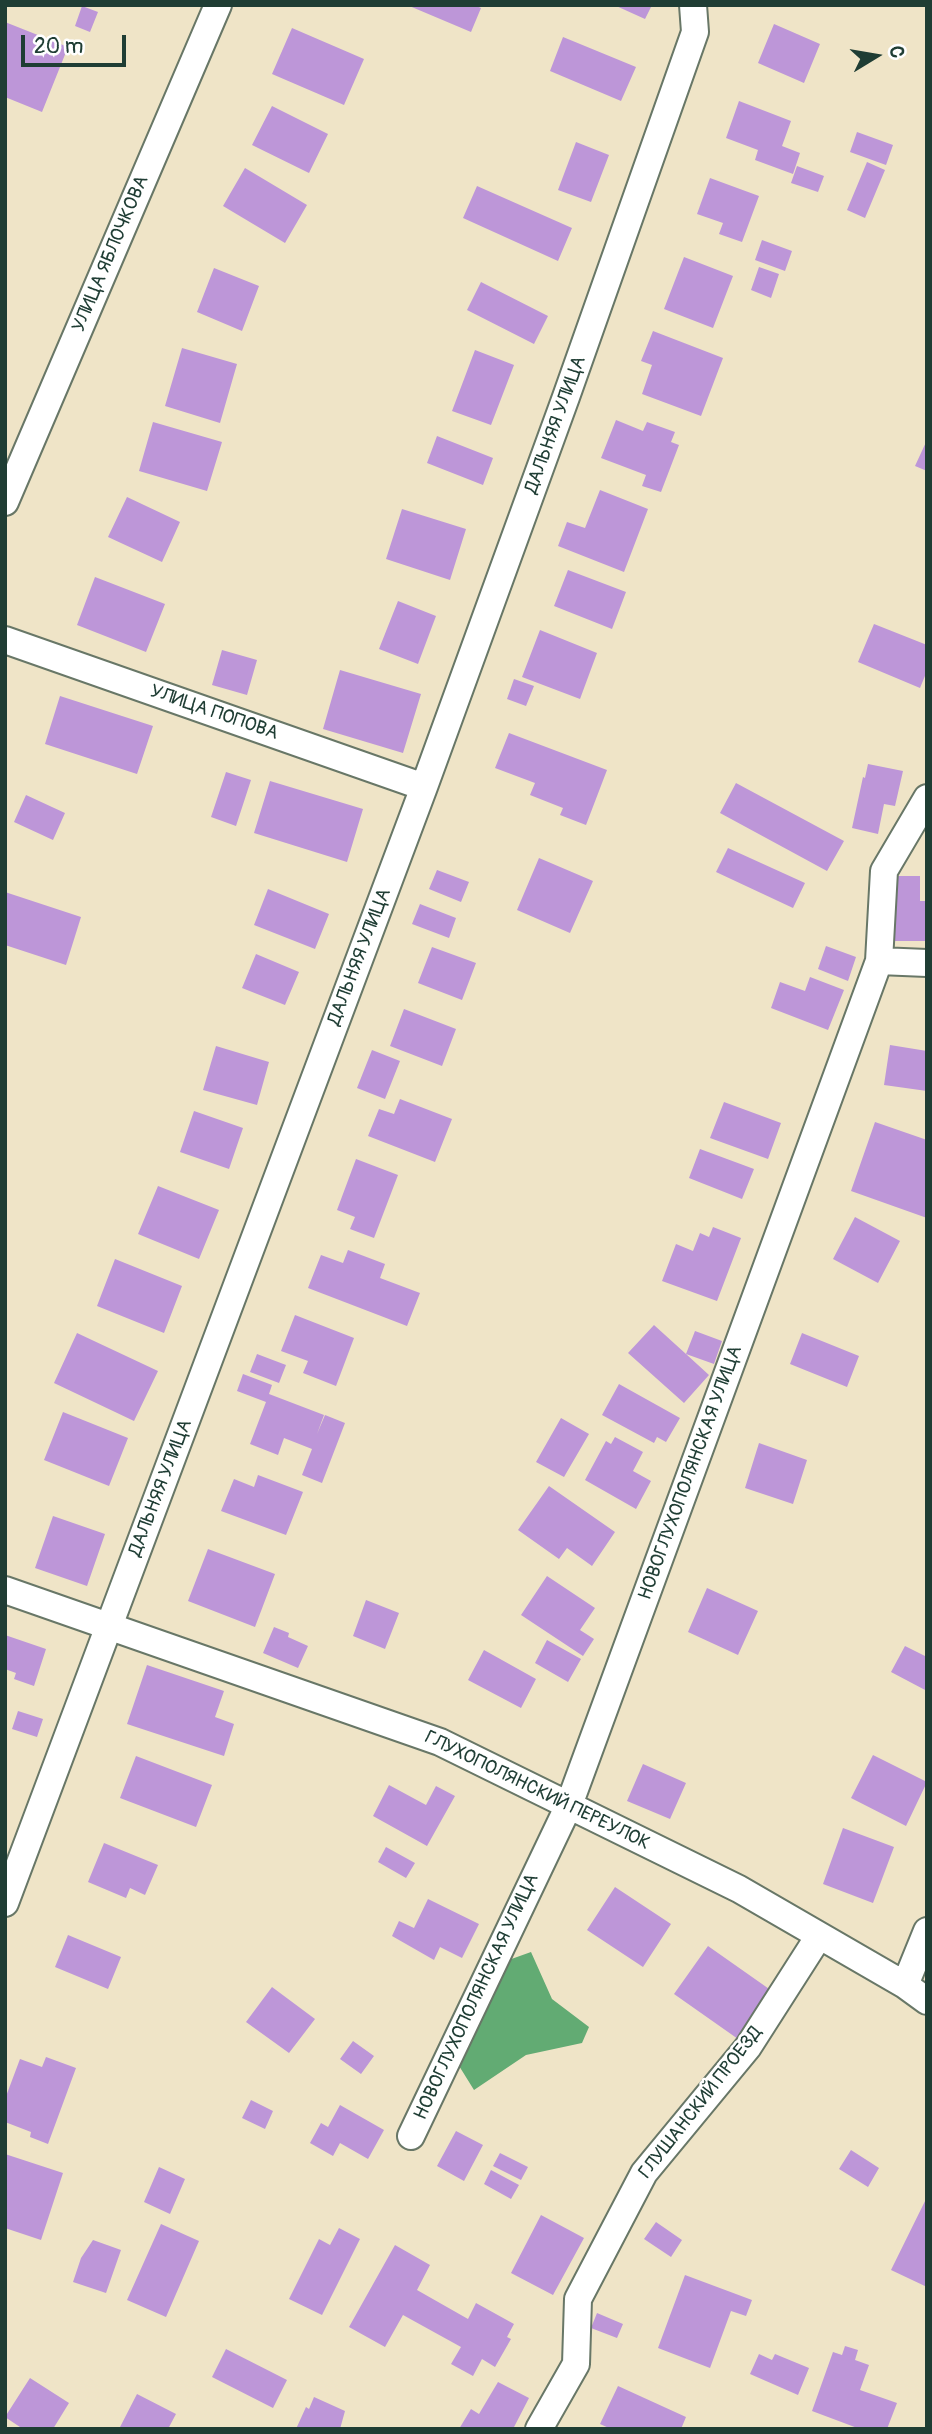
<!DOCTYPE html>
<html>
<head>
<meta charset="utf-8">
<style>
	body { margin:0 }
	#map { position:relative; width:932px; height:2434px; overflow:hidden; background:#efe4c7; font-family:Pangolin,sans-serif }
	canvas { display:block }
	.frame { position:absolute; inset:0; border:7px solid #1f3d34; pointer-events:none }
	.north { position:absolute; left:841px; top:21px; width:70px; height:70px; -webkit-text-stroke:5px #fff; paint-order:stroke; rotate:79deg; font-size:19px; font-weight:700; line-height:28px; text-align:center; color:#1f3d34 }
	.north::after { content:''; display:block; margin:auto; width:24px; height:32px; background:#1f3d34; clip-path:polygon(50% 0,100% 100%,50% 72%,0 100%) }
	.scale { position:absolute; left:21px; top:35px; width:105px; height:32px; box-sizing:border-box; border:4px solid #1f3d34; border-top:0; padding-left:9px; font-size:21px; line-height:24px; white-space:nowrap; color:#1f3d34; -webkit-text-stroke:5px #fff; paint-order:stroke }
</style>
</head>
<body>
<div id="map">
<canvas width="932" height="2434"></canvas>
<div class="frame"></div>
<div class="north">С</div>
<div class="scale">20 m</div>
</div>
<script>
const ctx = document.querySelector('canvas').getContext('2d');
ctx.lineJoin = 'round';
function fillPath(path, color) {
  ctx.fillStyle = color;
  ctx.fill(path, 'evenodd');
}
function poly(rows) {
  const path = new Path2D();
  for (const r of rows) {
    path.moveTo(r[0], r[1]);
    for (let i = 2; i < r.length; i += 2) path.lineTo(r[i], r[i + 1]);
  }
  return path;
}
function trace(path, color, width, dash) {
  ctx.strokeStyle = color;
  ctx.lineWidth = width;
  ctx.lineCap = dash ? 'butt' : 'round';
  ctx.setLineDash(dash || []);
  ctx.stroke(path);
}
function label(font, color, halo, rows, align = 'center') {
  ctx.font = font + ' Pangolin,sans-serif';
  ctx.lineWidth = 5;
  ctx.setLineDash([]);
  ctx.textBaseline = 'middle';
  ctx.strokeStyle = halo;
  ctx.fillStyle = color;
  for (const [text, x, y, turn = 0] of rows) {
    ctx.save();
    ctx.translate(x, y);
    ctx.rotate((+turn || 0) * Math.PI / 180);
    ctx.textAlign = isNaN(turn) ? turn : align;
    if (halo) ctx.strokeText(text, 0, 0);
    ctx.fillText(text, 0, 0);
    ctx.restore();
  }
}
const forest = poly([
	[531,1952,552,1999,589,2027,582,2043,526,2055,474,2090,456,2061,503,1962]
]);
const building = poly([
	[407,5,474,5,481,8,471,32],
	[614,5,652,5,645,19],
	[82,6,98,12,90,32,75,26],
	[5,22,68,47,42,112,5,97],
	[774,24,820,44,804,83,758,63],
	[292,28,364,59,344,105,272,74],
	[563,37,636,67,621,101,550,71],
	[739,101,791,121,782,146,800,153,793,174,755,160,758,150,726,138],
	[272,106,328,134,309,173,252,145],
	[857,132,893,145,886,165,850,152],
	[576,142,609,155,591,202,558,190],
	[867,162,885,170,865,218,847,210],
	[797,166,824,176,818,192,791,183],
	[245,168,307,205,285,243,223,206],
	[710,178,759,196,742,242,719,234,723,223,697,214],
	[477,186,572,228,558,261,463,218],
	[762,240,792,251,785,271,755,260],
	[684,257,733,276,713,328,664,309],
	[759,267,779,274,771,298,751,290],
	[214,268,259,286,242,331,197,312],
	[481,282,548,316,534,344,467,310],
	[653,331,723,358,701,416,642,394,652,365,641,361],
	[182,348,237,364,220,423,165,406],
	[475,350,514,365,491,425,452,411],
	[616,420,643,431,647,422,675,432,671,442,679,445,661,492,642,486,646,475,601,458],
	[153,422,222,442,207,491,139,471],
	[437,436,493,458,483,485,427,463],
	[927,440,927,471,915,466],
	[600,490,648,509,624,572,558,546,567,522,585,528],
	[127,497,180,522,162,562,108,537],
	[402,509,466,529,450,580,386,559],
	[568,570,626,592,612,629,554,606],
	[95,577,165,604,146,652,77,625],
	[398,601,436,616,418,664,379,649],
	[874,624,927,645,927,671,920,688,858,662],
	[540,630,597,653,580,699,522,677],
	[222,650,257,660,247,695,212,685],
	[340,670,421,694,403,753,323,729],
	[514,679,534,686,526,706,507,699],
	[60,696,153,726,137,774,45,744],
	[509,733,607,770,586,825,560,815,563,808,530,795,535,783,495,768],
	[868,764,903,771,895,806,884,804,878,834,852,828,863,777,865,778],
	[226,772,251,780,236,826,211,817],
	[270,781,363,809,347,862,254,833],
	[736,783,844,841,827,871,720,813],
	[26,795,65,813,53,840,14,822],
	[728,848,805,883,793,908,716,872],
	[539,858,593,881,570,933,517,910],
	[437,870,469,882,461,902,429,889],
	[886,876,920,876,920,901,927,901,927,941,887,941],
	[268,889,329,914,315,949,254,925],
	[5,892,81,917,66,965,5,945],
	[420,904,456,918,449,938,412,924],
	[826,946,856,957,848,981,818,969],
	[432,947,476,963,462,1000,418,983],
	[256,954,299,972,285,1005,242,988],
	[810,977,844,990,828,1030,771,1008,780,982,805,991],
	[404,1009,456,1029,442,1066,390,1046],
	[890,1045,927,1051,927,1091,884,1085],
	[216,1046,269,1062,257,1105,203,1090],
	[372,1050,400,1061,385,1099,357,1088],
	[400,1099,452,1119,435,1162,368,1136,379,1109,394,1114],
	[724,1102,781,1123,768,1159,710,1138],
	[194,1111,243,1128,229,1169,180,1152],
	[875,1122,927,1140,927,1218,851,1191],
	[700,1149,754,1169,742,1199,689,1178],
	[356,1159,398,1175,374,1238,350,1229,355,1217,337,1210],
	[158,1186,219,1210,199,1259,138,1234],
	[855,1217,900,1241,878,1283,833,1259],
	[713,1227,741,1238,717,1301,662,1281,676,1244,693,1251,700,1233,709,1237],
	[348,1250,385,1264,380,1278,420,1293,407,1326,308,1288,321,1255,343,1263],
	[115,1259,182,1286,164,1333,97,1306],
	[295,1315,354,1338,336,1386,303,1373,308,1361,281,1351],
	[654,1325,686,1354,695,1331,722,1341,714,1364,686,1354,709,1375,684,1403,628,1353],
	[77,1333,158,1371,134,1421,54,1383],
	[802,1333,859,1356,847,1387,790,1364],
	[257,1354,286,1365,279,1383,250,1372],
	[243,1374,272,1385,269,1394,324,1415,317,1434,325,1415,345,1423,322,1483,302,1475,312,1449,284,1438,278,1455,250,1444,266,1402,237,1391],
	[619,1384,680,1418,666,1442,657,1437,654,1443,602,1415],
	[63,1412,128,1438,109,1486,44,1460],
	[561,1418,589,1434,564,1477,536,1462],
	[615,1437,643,1452,633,1471,651,1481,636,1509,585,1480,606,1441,611,1444],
	[759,1443,807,1460,793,1504,745,1488],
	[258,1475,303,1492,286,1535,221,1511,234,1479,254,1487],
	[549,1486,615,1532,592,1566,567,1548,559,1559,518,1530],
	[53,1516,105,1534,87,1586,35,1568],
	[208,1549,275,1574,255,1627,188,1601],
	[547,1576,595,1608,580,1630,594,1639,583,1656,521,1615],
	[707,1588,758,1611,738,1655,688,1632],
	[366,1600,399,1613,385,1649,353,1636],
	[274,1627,289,1633,288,1637,308,1646,298,1668,263,1653],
	[5,1635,46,1649,34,1686,14,1679,16,1673,5,1669],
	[547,1640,581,1659,568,1682,535,1663],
	[905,1646,927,1657,927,1691,891,1672],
	[484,1650,536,1679,521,1708,468,1680],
	[147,1665,224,1691,215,1717,234,1724,224,1756,127,1724],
	[18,1711,43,1719,37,1737,12,1729],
	[873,1755,927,1782,906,1826,851,1798],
	[136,1756,212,1785,196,1827,120,1798],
	[643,1764,686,1783,670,1819,627,1801],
	[389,1785,426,1805,436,1786,455,1796,427,1846,373,1816],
	[843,1828,894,1847,873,1903,823,1884],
	[104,1843,158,1865,145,1895,130,1888,126,1898,88,1882],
	[386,1847,415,1863,406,1878,378,1862],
	[615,1887,671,1924,643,1967,587,1930],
	[428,1899,479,1924,462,1958,440,1947,434,1960,392,1936,399,1921,414,1928],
	[68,1935,121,1957,108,1989,55,1967],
	[708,1946,772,1991,738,2039,674,1994],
	[272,1987,315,2019,289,2053,246,2022],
	[353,2041,374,2056,361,2074,340,2059],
	[46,2057,76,2068,48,2144,30,2137,31,2132,5,2122,5,2099,20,2059,42,2067],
	[251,2100,273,2111,265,2129,242,2118],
	[340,2105,384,2130,368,2159,340,2143,333,2156,310,2143,321,2123,328,2127],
	[456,2131,483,2145,464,2181,437,2166],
	[851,2150,879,2168,868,2187,839,2169],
	[500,2153,528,2167,521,2180,493,2166],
	[5,2154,63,2173,41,2240,5,2228],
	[159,2167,185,2179,170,2214,144,2202],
	[491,2170,519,2185,511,2199,484,2184],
	[927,2197,927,2287,891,2270],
	[541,2215,584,2238,553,2295,511,2273],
	[656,2222,682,2240,671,2257,644,2239],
	[161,2224,199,2241,166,2317,127,2300],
	[339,2228,360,2239,322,2315,289,2299,319,2239,330,2245],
	[93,2240,121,2250,106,2293,73,2282,81,2258],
	[395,2245,430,2265,417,2290,468,2319,476,2303,514,2324,507,2337,511,2339,495,2367,482,2359,473,2376,451,2364,461,2347,403,2315,385,2347,349,2327],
	[685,2275,752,2300,746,2316,731,2311,710,2368,658,2348],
	[597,2313,623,2324,617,2338,591,2328],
	[845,2346,858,2350,855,2360,869,2365,860,2390,897,2403,887,2429,860,2429,812,2411,833,2352,842,2355],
	[226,2349,287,2380,273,2408,212,2377],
	[759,2354,772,2360,775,2354,809,2368,798,2395,750,2374],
	[30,2378,69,2403,53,2429,23,2429,5,2417],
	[498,2382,529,2398,513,2429,459,2429,471,2409,479,2414],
	[618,2386,686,2417,681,2429,611,2429,600,2424],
	[137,2394,176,2414,168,2429,119,2429],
	[314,2397,345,2411,340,2429,296,2429,306,2407,309,2409]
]);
const street = poly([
	[5,502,218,5],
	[5,640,424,787],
	[879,961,927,963],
	[5,1590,440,1742,739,1889,905,1985,927,2001],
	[5,1903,424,787,566,397,695,32,693,5],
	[905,1985,927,1931],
	[411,2136,569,1805,879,961,884,871,927,798],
	[539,2429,576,2364,578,2299,644,2173,748,2047,819,1936]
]);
const streetNames = [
	["УЛИЦА ЯБЛОЧКОВА",111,254,-67],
	["ДАЛЬНЯЯ УЛИЦА",556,425,-70],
	["УЛИЦА ПОПОВА",214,713,19],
	["ДАЛЬНЯЯ УЛИЦА",360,957,-69],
	["НОВОГЛУХОПОЛЯНСКАЯ УЛИЦА",691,1473,-70],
	["ДАЛЬНЯЯ УЛИЦА",161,1488,-69],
	["ГЛУХОПОЛЯНСКИЙ ПЕРЕУЛОК",537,1791,26],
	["НОВОГЛУХОПОЛЯНСКАЯ УЛИЦА",477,1997,-65],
	["ГЛУШАНСКИЙ ПРОЕЗД",701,2103,-52]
];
fillPath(forest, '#62ab73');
fillPath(building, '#bd96d8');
trace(street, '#687767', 30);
trace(street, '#fff', 26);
label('19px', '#1f3d34', '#fff', streetNames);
</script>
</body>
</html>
